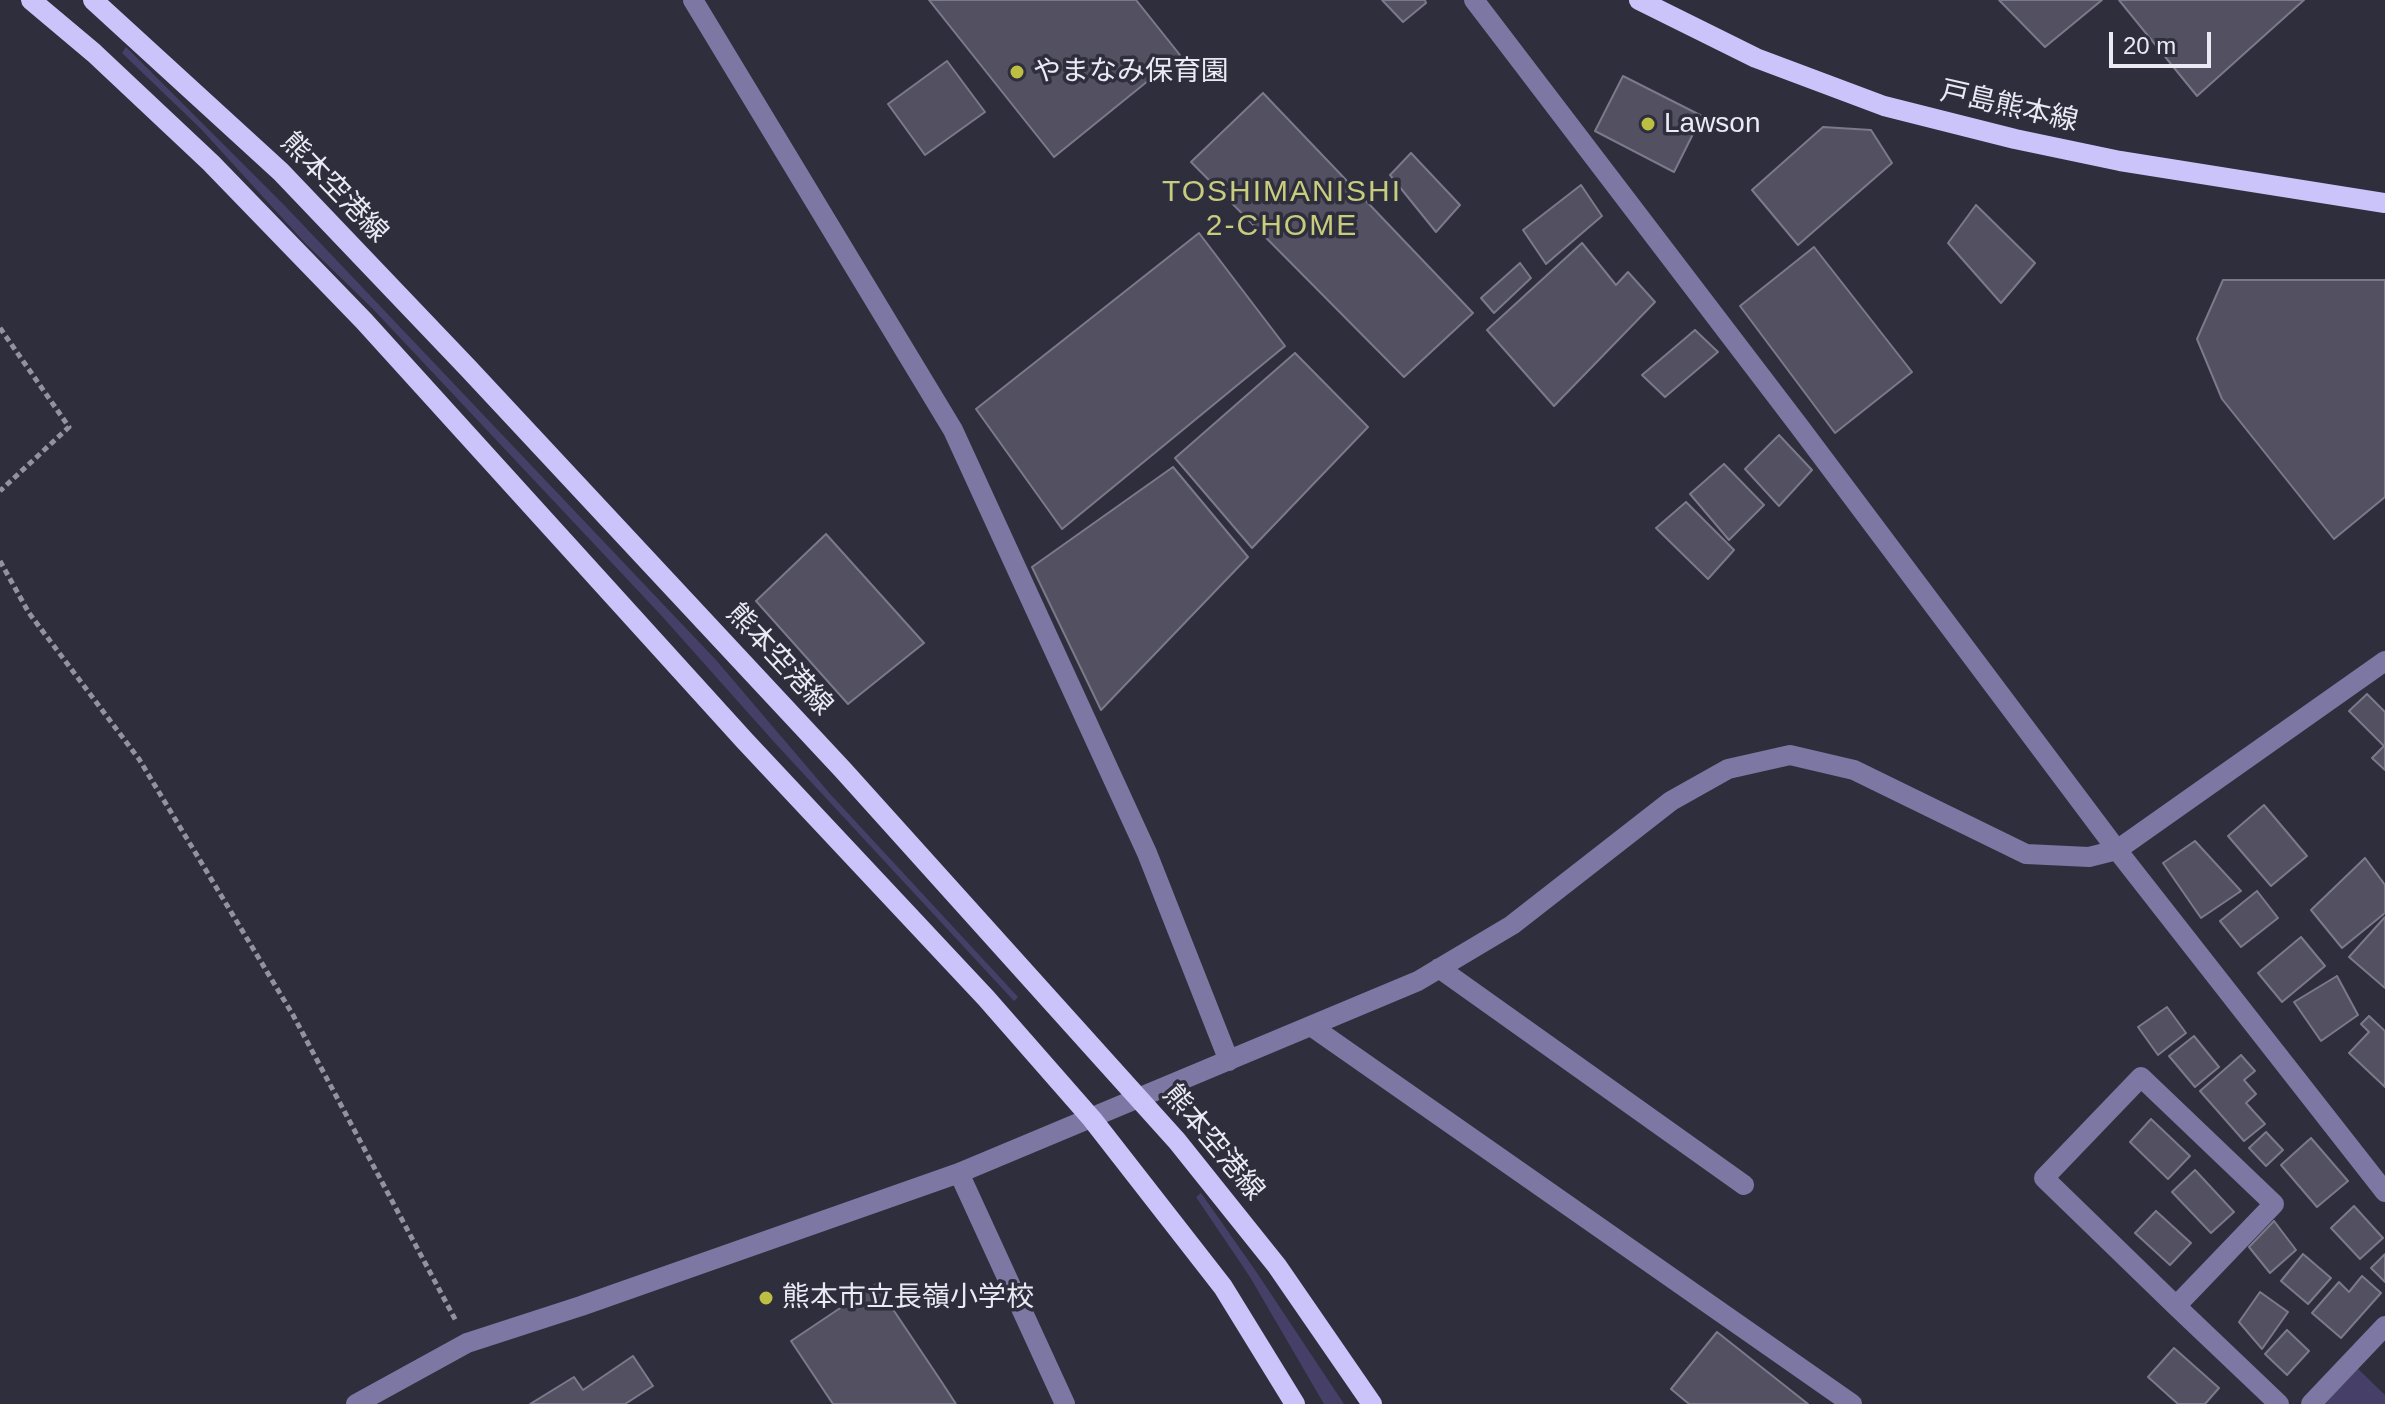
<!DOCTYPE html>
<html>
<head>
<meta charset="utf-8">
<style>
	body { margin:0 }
	#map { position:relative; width:2385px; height:1404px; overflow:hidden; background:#2f2e3d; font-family:Helvetica,sans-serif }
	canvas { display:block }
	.scale { position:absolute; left:2109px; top:32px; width:102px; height:36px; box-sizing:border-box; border:4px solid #eae9f4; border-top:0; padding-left:10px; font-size:24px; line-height:28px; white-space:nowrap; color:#eae9f4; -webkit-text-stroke:6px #2f2e3d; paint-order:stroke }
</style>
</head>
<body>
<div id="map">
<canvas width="2385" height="1404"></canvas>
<div class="scale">20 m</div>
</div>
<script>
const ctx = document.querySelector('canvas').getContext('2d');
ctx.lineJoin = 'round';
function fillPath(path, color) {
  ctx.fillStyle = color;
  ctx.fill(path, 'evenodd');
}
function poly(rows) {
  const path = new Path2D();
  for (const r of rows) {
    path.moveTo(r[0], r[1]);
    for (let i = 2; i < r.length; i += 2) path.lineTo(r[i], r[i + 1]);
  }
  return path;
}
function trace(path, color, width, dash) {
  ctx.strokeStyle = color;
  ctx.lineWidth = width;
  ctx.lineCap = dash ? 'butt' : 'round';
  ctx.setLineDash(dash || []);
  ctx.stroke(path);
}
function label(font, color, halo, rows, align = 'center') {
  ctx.font = font + ' Helvetica,"Noto Sans JP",sans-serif';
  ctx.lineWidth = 7;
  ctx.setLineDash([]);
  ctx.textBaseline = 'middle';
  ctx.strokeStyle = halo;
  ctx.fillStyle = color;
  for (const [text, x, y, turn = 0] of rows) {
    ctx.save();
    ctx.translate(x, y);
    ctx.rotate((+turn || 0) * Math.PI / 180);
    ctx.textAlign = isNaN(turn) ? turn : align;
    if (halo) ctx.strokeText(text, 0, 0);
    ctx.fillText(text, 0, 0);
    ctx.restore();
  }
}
const green = poly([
	[126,47,286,207,716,660,831,795,1018,997,1014,1001,775,743,660,614,372,308,306,244,201,129,122,53],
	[1201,1193,1255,1270,1344,1404,1324,1404,1250,1277,1196,1197],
	[2358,1369,2385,1395,2385,1404,2324,1404]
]);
const building = poly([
	[929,0,1136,0,1180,55,1054,157,929,0],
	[1382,0,1425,0,1426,3,1403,22,1382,0],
	[1999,0,2102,0,2045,47,1999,0],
	[2119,0,2304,0,2197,96,2119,0],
	[947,61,985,112,925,155,888,104,947,61],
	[1623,76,1702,116,1674,172,1595,131,1623,76],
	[1263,93,1473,313,1404,377,1191,162,1263,93],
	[1823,127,1871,130,1892,163,1798,245,1752,190,1823,127],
	[1411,153,1460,205,1436,232,1390,175,1411,153],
	[1581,185,1602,216,1546,264,1523,230,1581,185],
	[1976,205,2035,263,2001,303,1948,243,1976,205],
	[1199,233,1285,346,1062,529,976,409,1199,233],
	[1582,243,1616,285,1628,272,1655,302,1554,406,1487,330,1582,243],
	[1814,247,1912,372,1835,433,1740,306,1814,247],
	[1520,263,1531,278,1494,313,1481,298,1520,263],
	[2223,280,2385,280,2385,497,2334,539,2222,399,2197,339,2223,280],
	[1695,330,1718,352,1665,397,1642,375,1695,330],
	[1295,353,1368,427,1252,548,1175,458,1295,353],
	[1779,435,1812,470,1779,506,1745,469,1779,435],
	[1724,464,1764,505,1729,540,1690,494,1724,464],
	[1173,467,1248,557,1101,710,1032,567,1173,467],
	[1686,502,1734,550,1708,579,1656,528,1686,502],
	[826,534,924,643,848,704,756,601,826,534],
	[2367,694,2385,712,2385,770,2372,758,2384,746,2349,711,2367,694],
	[2264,805,2307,856,2271,886,2228,836,2264,805],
	[2195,841,2241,891,2201,918,2163,863,2195,841],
	[2365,858,2385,885,2385,913,2342,948,2311,910,2365,858],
	[2257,891,2278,918,2241,947,2220,921,2257,891],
	[2385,917,2385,988,2349,957,2385,917],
	[2301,937,2325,966,2282,1002,2258,973,2301,937],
	[2337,976,2358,1015,2321,1041,2294,1002,2337,976],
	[2167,1007,2186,1033,2158,1055,2138,1027,2167,1007],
	[2369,1016,2385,1031,2385,1087,2349,1053,2369,1032,2361,1024,2369,1016],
	[2194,1036,2219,1067,2195,1087,2169,1056,2194,1036],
	[2241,1055,2255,1071,2244,1080,2256,1094,2246,1103,2265,1124,2244,1141,2200,1091,2241,1055],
	[2151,1119,2190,1156,2168,1179,2130,1142,2151,1119],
	[2266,1132,2283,1150,2266,1166,2249,1148,2266,1132],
	[2311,1138,2348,1181,2317,1207,2281,1165,2311,1138],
	[2195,1170,2234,1212,2211,1233,2172,1192,2195,1170],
	[2354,1206,2383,1238,2360,1259,2331,1228,2354,1206],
	[2156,1211,2191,1243,2170,1265,2135,1233,2156,1211],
	[2274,1221,2296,1250,2270,1273,2249,1247,2274,1221],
	[2303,1254,2331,1278,2308,1304,2281,1281,2303,1254],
	[2385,1254,2385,1282,2371,1268,2385,1254],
	[2362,1276,2381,1293,2341,1338,2312,1313,2339,1282,2349,1292,2362,1276],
	[876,1284,941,1381,956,1404,833,1404,791,1341,876,1284],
	[2260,1292,2288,1312,2262,1349,2239,1322,2260,1292],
	[2287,1330,2309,1351,2287,1375,2265,1354,2287,1330],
	[1717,1332,1808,1404,1689,1404,1671,1389,1717,1332],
	[2174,1348,2219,1388,2205,1404,2178,1404,2148,1377,2174,1348],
	[633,1356,653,1386,625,1404,530,1404,574,1377,583,1390,633,1356]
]);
const path = poly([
	[0,328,69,427,0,491],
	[0,561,29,613,139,759,293,1015,456,1321]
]);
const minor = poly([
	[693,0,953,430,1147,853,1229,1061],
	[1474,0,1799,426,2117,850,2385,1192],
	[1439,968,1744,1185],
	[1311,1026,1852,1404],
	[959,1173,1065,1404],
	[2176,1306,2274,1204,2141,1077,2044,1178,2176,1306,2279,1404],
	[356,1404,467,1343,581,1306,959,1173,1418,981,1512,925,1671,801,1728,769,1790,755,1854,770,2026,854,2089,857,2117,850,2385,661],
	[2311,1404,2385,1326]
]);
const major = poly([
	[31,0,94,53,211,163,364,321,745,741,986,998,1092,1119,1223,1287,1295,1404],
	[93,0,281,172,468,368,843,770,1177,1141,1277,1266,1372,1404],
	[1639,0,1756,58,1884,106,2015,139,2120,161,2385,203]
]);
const markers = [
	[1017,72,8,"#bdbf43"],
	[1648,124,8,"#bdbf43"],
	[766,1298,8,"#bdbf43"]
];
const poiNames = [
	["やまなみ保育園",1033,72],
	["Lawson",1664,124],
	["熊本市立長嶺小学校",782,1298]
];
const streetNames = [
	["戸島熊本線",2009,107,13],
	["熊本空港線",334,188,46],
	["熊本空港線",779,660,47],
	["熊本空港線",1213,1143,50]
];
const neighbourhoodNames = [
	["TOSHIMANISHI",1282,193],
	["2-CHOME",1282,227]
];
fillPath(green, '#464069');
fillPath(building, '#525061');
trace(building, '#7b798b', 2);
trace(path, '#93929f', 5, [6, 4]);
trace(minor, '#7d77a3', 20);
trace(major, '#cbc4fb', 20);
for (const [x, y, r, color] of markers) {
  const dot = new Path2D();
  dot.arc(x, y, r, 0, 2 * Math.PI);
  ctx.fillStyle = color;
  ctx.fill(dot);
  trace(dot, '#2f2e3d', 3);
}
label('28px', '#eae9f4', '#2f2e3d', poiNames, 'left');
label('28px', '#eae9f4', '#2f2e3d', streetNames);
ctx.letterSpacing = '2px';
label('30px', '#c8cc7e', '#2f2e3d', neighbourhoodNames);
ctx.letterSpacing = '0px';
</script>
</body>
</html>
